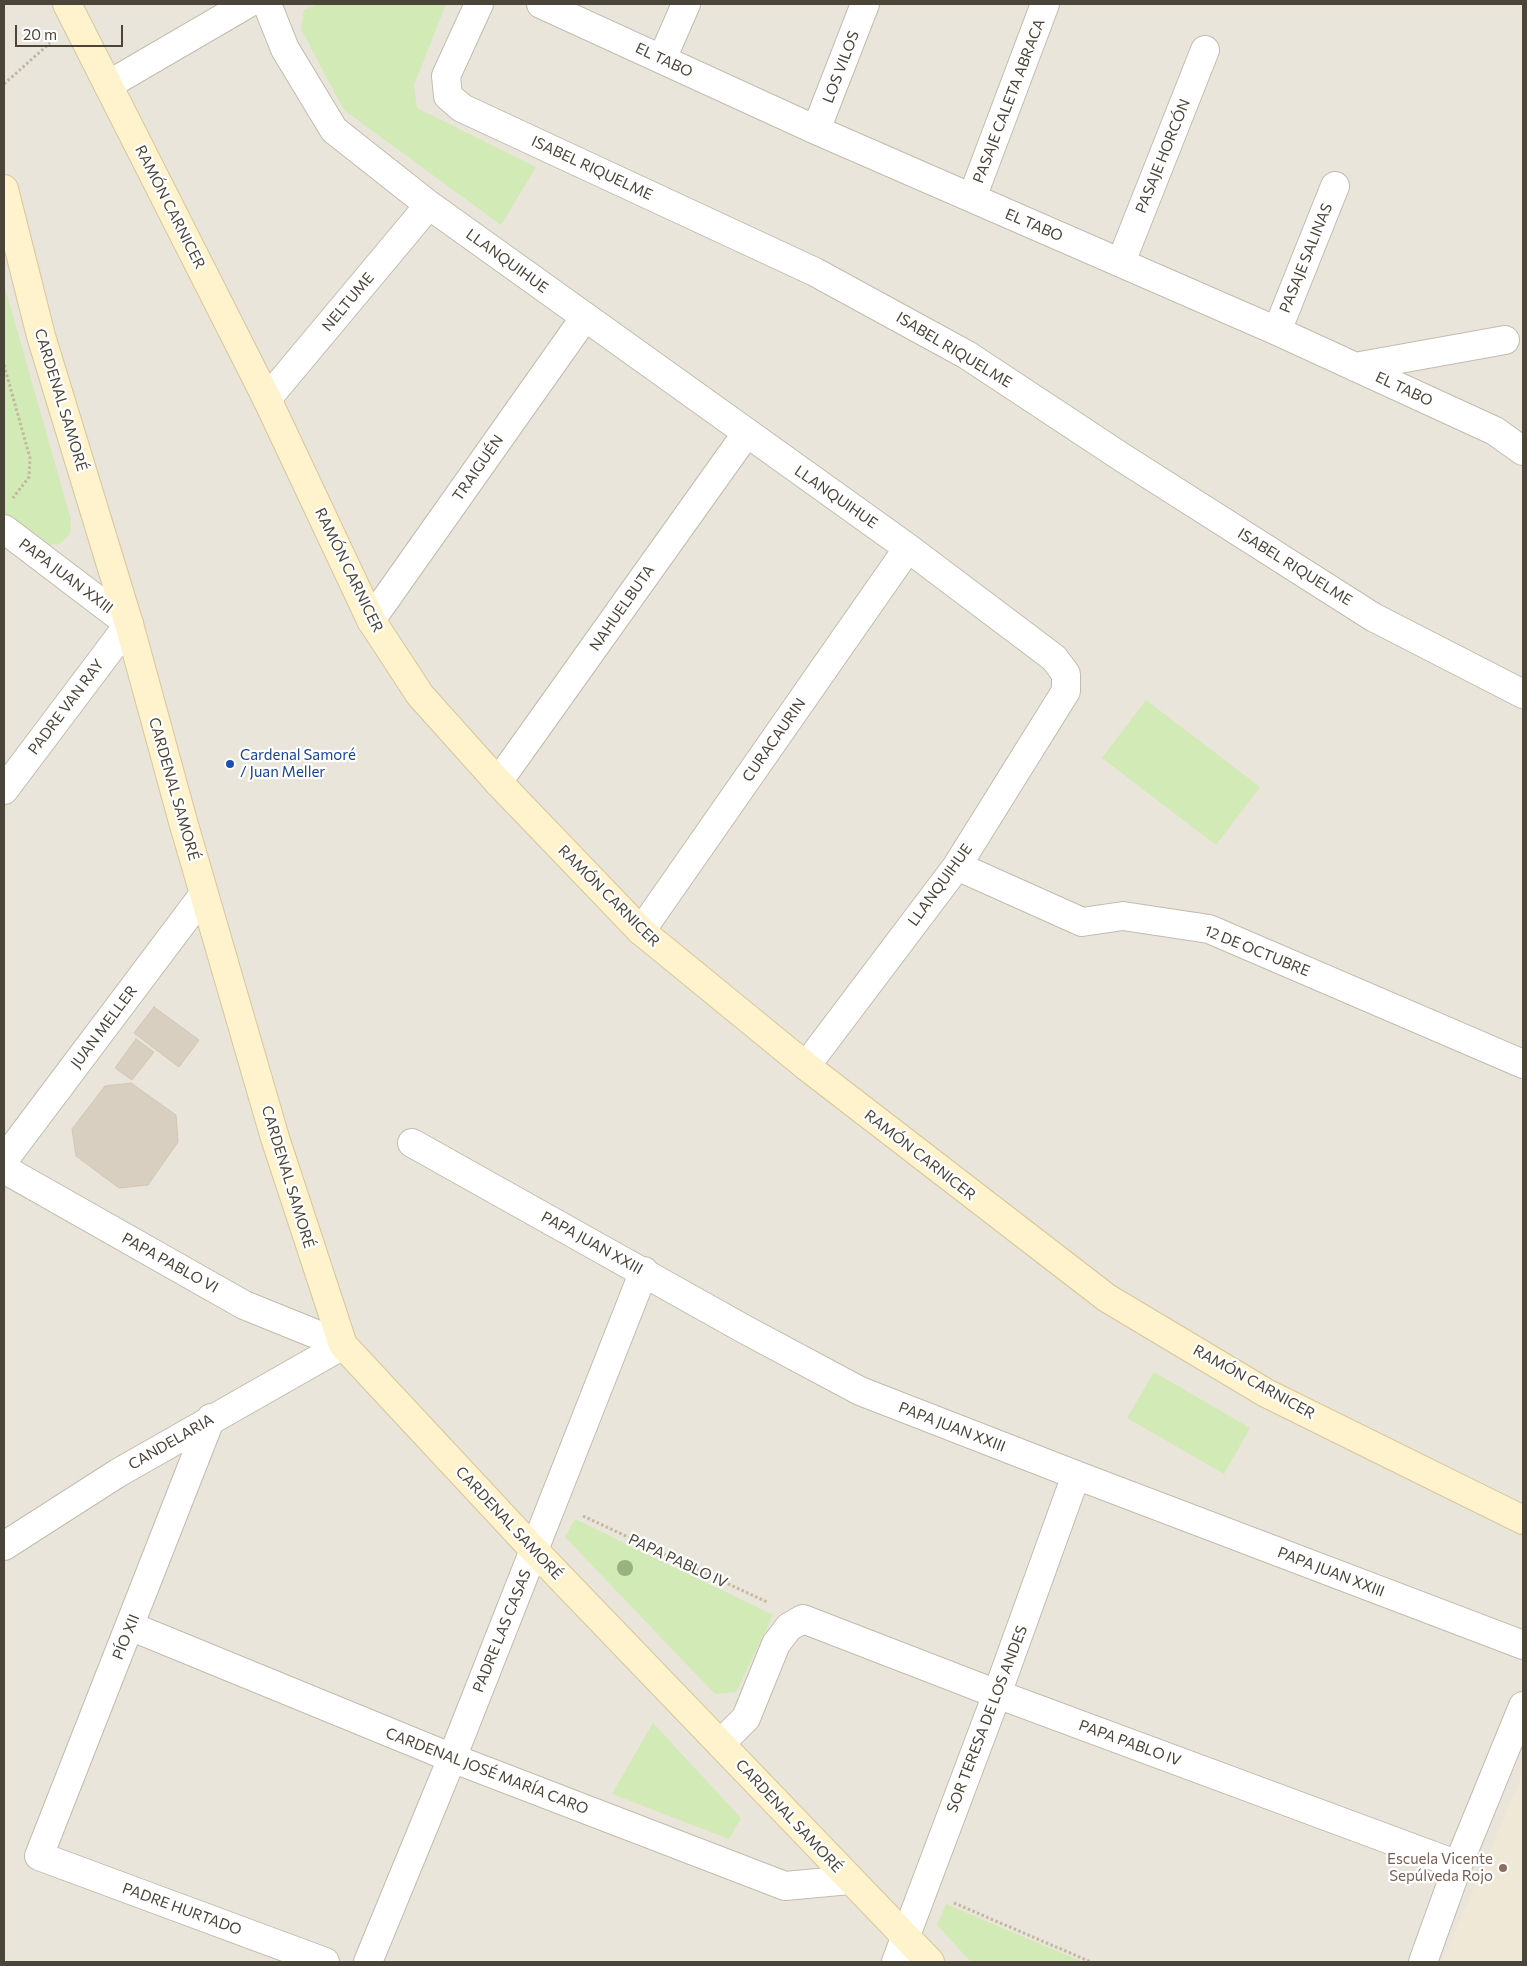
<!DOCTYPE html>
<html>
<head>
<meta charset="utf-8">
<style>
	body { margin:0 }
	#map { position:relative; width:1527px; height:1966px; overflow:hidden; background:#f6f3ec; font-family:Commissioner,sans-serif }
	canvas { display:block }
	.frame { position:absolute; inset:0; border:5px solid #4b4439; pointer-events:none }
	.scale { position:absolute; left:15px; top:25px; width:108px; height:22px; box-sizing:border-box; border:2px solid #4b4439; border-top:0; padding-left:6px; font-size:15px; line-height:18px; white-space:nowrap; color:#4b4439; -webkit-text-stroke:4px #fff; paint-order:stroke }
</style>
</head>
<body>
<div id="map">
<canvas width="1527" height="1966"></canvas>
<div class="frame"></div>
<div class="scale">20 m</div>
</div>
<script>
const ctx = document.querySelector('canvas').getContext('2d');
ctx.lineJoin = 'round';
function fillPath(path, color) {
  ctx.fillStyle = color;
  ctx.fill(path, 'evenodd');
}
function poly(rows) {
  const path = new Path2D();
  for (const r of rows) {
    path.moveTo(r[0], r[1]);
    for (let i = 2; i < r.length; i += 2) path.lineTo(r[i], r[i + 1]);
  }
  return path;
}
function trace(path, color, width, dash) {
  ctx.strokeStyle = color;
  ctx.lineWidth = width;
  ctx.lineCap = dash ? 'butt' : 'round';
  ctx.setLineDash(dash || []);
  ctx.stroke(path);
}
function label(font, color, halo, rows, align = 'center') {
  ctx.font = font + ' Commissioner,sans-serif';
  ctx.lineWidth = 4.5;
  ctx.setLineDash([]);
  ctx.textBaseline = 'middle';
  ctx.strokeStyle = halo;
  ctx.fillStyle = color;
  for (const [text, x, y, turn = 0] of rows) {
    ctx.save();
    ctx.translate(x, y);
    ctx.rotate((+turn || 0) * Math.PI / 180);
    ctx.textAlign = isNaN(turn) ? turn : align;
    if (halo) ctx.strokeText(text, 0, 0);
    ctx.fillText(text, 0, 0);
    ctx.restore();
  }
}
const residential = poly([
	[4,4,1523,4,1523,1962,4,1962]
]);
const education = poly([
	[1523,1773,1523,1962,1442,1962]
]);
const green = poly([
	[318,4,446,4,414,85,417,108,536,167,501,225,344,110,301,29,304,10],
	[4,284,71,520,70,534,59,544,50,545,42,542,4,514],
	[1146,700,1260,787,1216,845,1102,758],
	[1154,1372,1250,1428,1224,1474,1127,1418],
	[575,1519,773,1615,736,1692,715,1694,565,1537],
	[653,1723,741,1818,729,1839,612,1794],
	[946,1904,1083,1962,971,1962,937,1925]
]);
const building = poly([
	[154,1007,199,1040,179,1067,134,1033,154,1007],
	[136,1039,154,1052,132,1080,115,1068,136,1039],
	[131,1083,176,1115,178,1142,148,1185,119,1188,76,1156,72,1129,105,1086,131,1083]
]);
const path = poly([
	[4,84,50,43],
	[4,365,30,458,29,477,13,498],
	[583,1516,767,1602],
	[954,1903,1091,1962]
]);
const street = poly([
	[267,4,285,49,334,130,429,205,908,548,1054,658,1066,674,1066,691,957,866,806,1066],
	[479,4,446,76,448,96,462,108,815,272,967,355,1123,458,1373,617,1523,694],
	[541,4,816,130,1277,331,1495,431,1523,451],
	[662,59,686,4],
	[108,85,247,4],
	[816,130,865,4],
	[972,198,1045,4],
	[1121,262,1205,50],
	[1277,331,1335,186],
	[1355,367,1505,340],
	[267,399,429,205],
	[4,529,129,624,4,790],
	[371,620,585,317],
	[498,782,746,434],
	[957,866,1082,922,1123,916,1209,929,1523,1064],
	[641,931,908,548],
	[412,1143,744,1329,860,1391,1076,1475,1523,1645],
	[4,1160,204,894],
	[4,1169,244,1305,343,1345],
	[211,1418,39,1856,325,1962],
	[4,1546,118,1473,343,1345],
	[130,1626,452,1758,785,1886,850,1880],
	[721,1743,746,1718,776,1644,789,1627,803,1619,997,1694,1458,1865],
	[368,1962,452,1758,644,1271],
	[896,1962,997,1694,1076,1475],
	[1423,1962,1458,1865,1523,1706]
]);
const secondary = poly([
	[67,4,267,399,371,620,420,695,498,782,641,931,806,1066,1107,1298,1266,1393,1523,1520],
	[4,189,41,336,129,624,182,818,275,1138,343,1345,534,1550,930,1962]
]);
const trees = [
	[625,1568]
];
const markers = [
	[230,764,5,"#1a4fb4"],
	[1503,1868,5,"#8d6e63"]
];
const streetNames = [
	["EL TABO",664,60,25],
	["LOS VILOS",841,67,-69],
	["PASAJE CALETA ABRACA",1009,101,-69],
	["PASAJE HORCÓN",1163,156,-68],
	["ISABEL RIQUELME",592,168,25],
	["RAMÓN CARNICER",170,207,63],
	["EL TABO",1034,225,23],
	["PASAJE SALINAS",1306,258,-68],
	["LLANQUIHUE",507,261,36],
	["NELTUME",348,302,-50],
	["ISABEL RIQUELME",954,350,31],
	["EL TABO",1404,389,25],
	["CARDENAL SAMORÉ",61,400,73],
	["TRAIGUÉN",478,468,-55],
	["LLANQUIHUE",836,497,35],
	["ISABEL RIQUELME",1295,567,32],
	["RAMÓN CARNICER",349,570,64],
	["PAPA JUAN XXIII",66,576,37],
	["NAHUELBUTA",622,608,-55],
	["PADRE VAN RAY",66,707,-53],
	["CURACAURIN",774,740,-55],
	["CARDENAL SAMORÉ",174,789,74],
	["LLANQUIHUE",940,885,-54],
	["RAMÓN CARNICER",609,896,45],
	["12 DE OCTUBRE",1257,951,22],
	["JUAN MELLER",104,1027,-53],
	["RAMÓN CARNICER",920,1155,38],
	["CARDENAL SAMORÉ",288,1177,73],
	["PAPA JUAN XXIII",592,1243,29],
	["PAPA PABLO VI",170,1263,29],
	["RAMÓN CARNICER",1254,1382,29],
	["PAPA JUAN XXIII",952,1427,21],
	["CANDELARIA",171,1442,-30],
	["CARDENAL SAMORÉ",509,1523,47],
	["PAPA PABLO IV",678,1561,25],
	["PAPA JUAN XXIII",1331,1572,21],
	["PADRE LAS CASAS",502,1631,-68],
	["PÍO XII",126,1637,-68],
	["SOR TERESA DE LOS ANDES",987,1719,-69],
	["PAPA PABLO IV",1130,1743,20],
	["CARDENAL JOSÉ MARÍA CARO",487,1771,21],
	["CARDENAL SAMORÉ",789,1816,47],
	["PADRE HURTADO",182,1909,20]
];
const transitNames = [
	["Cardenal Samoré",240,755],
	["/ Juan Meller",240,772]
];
const educationNames = [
	["Escuela Vicente",1493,1859],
	["Sepúlveda Rojo",1493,1876]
];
fillPath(residential, '#eae5da');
fillPath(education, '#efe8d6');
fillPath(green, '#d2eab5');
fillPath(building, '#d8cfc1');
trace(building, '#d3c7b4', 1);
trace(street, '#c2bbae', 30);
trace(secondary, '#d6c79b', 30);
trace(path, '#c4b79f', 3, [2.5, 2.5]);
trace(street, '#fff', 28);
trace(secondary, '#fff3cd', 28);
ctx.fillStyle = '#97b381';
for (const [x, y] of trees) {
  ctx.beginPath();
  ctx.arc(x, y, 8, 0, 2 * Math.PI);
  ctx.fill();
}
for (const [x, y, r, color] of markers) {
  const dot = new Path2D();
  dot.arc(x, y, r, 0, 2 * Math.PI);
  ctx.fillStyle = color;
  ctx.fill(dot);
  trace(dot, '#fff', 2);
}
label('15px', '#4b4439', '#fff', streetNames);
label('15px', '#164399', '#fff', transitNames, 'left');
label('15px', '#785e54', '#fff', educationNames, 'right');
</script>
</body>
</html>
